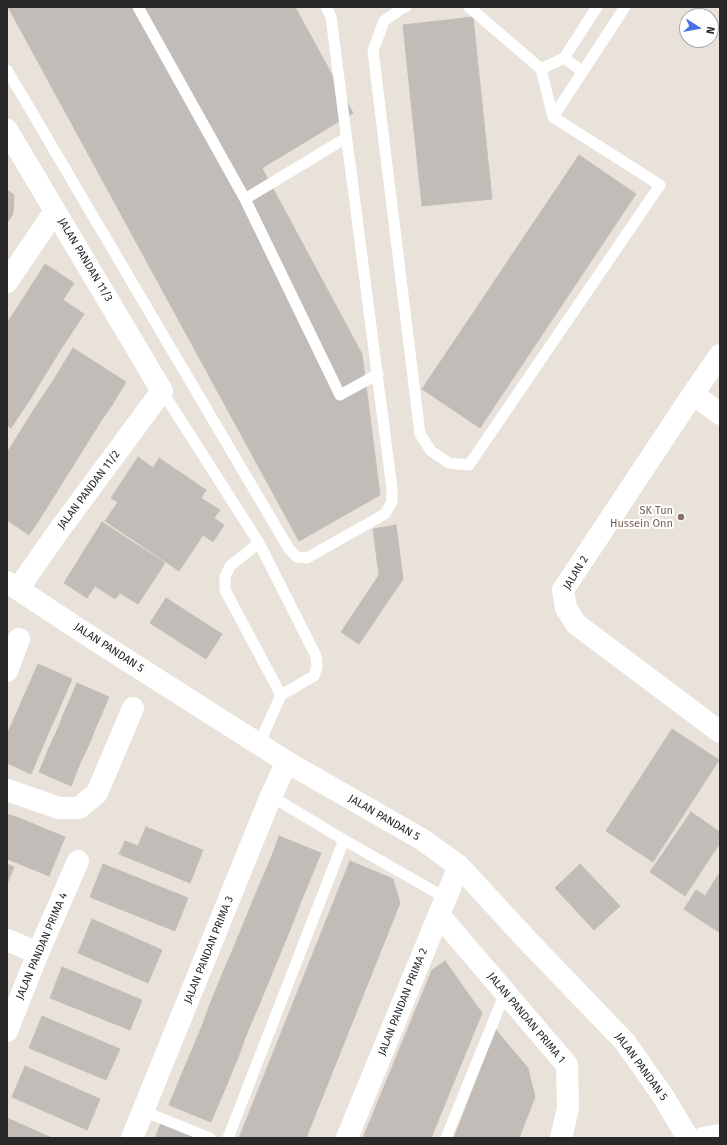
<!DOCTYPE html>
<html>
<head>
<meta charset="utf-8">
<style>
	body { margin:0 }
	#map { position:relative; width:727px; height:1145px; overflow:hidden; background:#e9e2db; font-family:"Fira Sans",sans-serif }
	canvas { display:block }
	.frame { position:absolute; inset:0; border:8px solid #282828; pointer-events:none }
	.north { position:absolute; left:679px; top:8px; width:40px; height:40px; box-sizing:border-box; background:#fff; border:1px solid #a9a9a9; border-radius:50%; rotate:101deg; font-size:11px; font-weight:700; line-height:16px; text-align:center; color:#282828 }
	.north::after { content:''; display:block; margin:auto; width:14px; height:18px; background:#4b70e6; clip-path:polygon(50% 0,100% 100%,50% 72%,0 100%) }
</style>
</head>
<body>
<div id="map">
<canvas width="727" height="1145"></canvas>
<div class="frame"></div>
<div class="north">N</div>
</div>
<script>
const ctx = document.querySelector('canvas').getContext('2d');
ctx.lineJoin = 'round';
function fillPath(path, color) {
  ctx.fillStyle = color;
  ctx.fill(path, 'evenodd');
}
function poly(rows) {
  const path = new Path2D();
  for (const r of rows) {
    path.moveTo(r[0], r[1]);
    for (let i = 2; i < r.length; i += 2) path.lineTo(r[i], r[i + 1]);
  }
  return path;
}
function trace(path, color, width, dash) {
  ctx.strokeStyle = color;
  ctx.lineWidth = width;
  ctx.lineCap = dash ? 'butt' : 'round';
  ctx.setLineDash(dash || []);
  ctx.stroke(path);
}
function label(font, color, halo, rows, align = 'center') {
  ctx.font = font + ' "Fira Sans",sans-serif';
  ctx.lineWidth = 4;
  ctx.setLineDash([]);
  ctx.textBaseline = 'middle';
  ctx.strokeStyle = halo;
  ctx.fillStyle = color;
  for (const [text, x, y, turn = 0] of rows) {
    ctx.save();
    ctx.translate(x, y);
    ctx.rotate((+turn || 0) * Math.PI / 180);
    ctx.textAlign = isNaN(turn) ? turn : align;
    if (halo) ctx.strokeText(text, 0, 0);
    ctx.fillText(text, 0, 0);
    ctx.restore();
  }
}
const building = poly([
	[8,7,295,7,353,113,262,168,362,354,380,495,299,541,8,7],
	[473,17,492,199,422,206,403,25,473,17],
	[579,155,636,194,480,428,422,389,579,155],
	[7,190,14,195,13,214,7,223,7,190],
	[45,264,74,283,63,300,84,314,69,337,19,305,45,264],
	[19,305,69,337,59,352,9,320,19,305],
	[9,320,59,352,50,367,7,340,7,324,9,320],
	[7,340,50,367,40,383,7,361,7,340],
	[73,348,126,382,112,405,59,371,73,348],
	[7,361,40,383,31,398,7,382,7,361],
	[59,371,112,405,101,421,49,387,59,371],
	[7,382,31,398,21,413,7,404,7,382],
	[49,387,101,421,91,437,38,403,49,387],
	[38,403,91,437,81,453,28,419,38,403],
	[7,404,21,413,11,428,7,425,7,404],
	[28,419,81,453,71,469,18,435,28,419],
	[18,435,71,469,61,485,8,451,18,435],
	[8,451,61,485,51,501,7,473,8,451],
	[138,457,153,468,159,458,206,490,201,498,220,510,214,518,224,525,213,542,203,535,179,571,105,521,118,502,111,498,138,457],
	[7,473,51,501,41,517,7,495,7,473],
	[7,495,41,517,29,535,7,520,7,495],
	[102,522,165,563,138,604,120,593,115,599,95,586,87,598,64,583,102,522],
	[396,525,403,579,359,644,341,632,379,575,373,529,396,525],
	[166,598,222,634,206,659,150,623,166,598],
	[38,664,72,679,62,702,28,687,38,664],
	[77,683,109,697,100,718,68,704,77,683],
	[28,687,62,702,57,714,23,698,28,687],
	[23,698,57,714,52,725,18,710,23,698],
	[68,704,100,718,95,729,63,715,68,704],
	[18,710,52,725,47,736,13,721,18,710],
	[63,715,95,729,91,740,59,726,63,715],
	[13,721,47,736,42,748,8,732,13,721],
	[59,726,91,740,86,751,54,737,59,726],
	[672,729,719,760,653,862,606,831,672,729],
	[8,732,42,748,31,774,7,763,8,732],
	[54,737,86,751,81,761,49,748,54,737],
	[49,748,81,761,71,786,39,772,49,748],
	[691,812,720,832,720,843,685,896,650,872,691,812],
	[7,814,19,818,7,848,7,814],
	[19,818,31,823,15,862,7,859,7,848,19,818],
	[31,823,65,837,49,876,15,862,31,823],
	[146,827,203,850,190,883,119,854,125,841,138,846,146,827],
	[279,836,321,853,314,870,273,853,279,836],
	[273,853,314,870,307,887,266,870,273,853],
	[350,861,393,879,400,903,306,1138,239,1138,350,861],
	[7,864,14,867,7,884,7,864],
	[103,864,188,898,175,931,90,897,103,864],
	[580,864,620,906,594,930,555,888,580,864],
	[266,870,307,887,300,904,259,886,266,870],
	[718,875,720,877,720,933,684,909,696,890,705,896,718,875],
	[259,886,300,904,294,920,252,903,259,886],
	[252,903,294,920,287,937,245,920,252,903],
	[92,919,162,950,148,983,78,953,92,919],
	[245,920,287,937,280,954,238,937,245,920],
	[238,937,280,954,273,971,231,954,238,937],
	[231,954,273,971,266,988,224,970,231,954],
	[445,961,482,1013,431,1138,363,1138,432,970,445,961],
	[62,967,142,1000,130,1030,50,998,62,967],
	[224,970,266,988,259,1005,217,987,224,970],
	[217,987,259,1005,252,1021,210,1004,217,987],
	[210,1004,252,1021,245,1038,204,1021,210,1004],
	[42,1016,120,1049,106,1080,29,1048,42,1016],
	[204,1021,245,1038,239,1055,197,1038,204,1021],
	[496,1030,528,1068,535,1097,519,1138,454,1138,496,1030],
	[197,1038,239,1055,232,1072,190,1055,197,1038],
	[190,1055,232,1072,225,1089,183,1071,190,1055],
	[25,1066,100,1099,87,1130,12,1097,25,1066],
	[183,1071,225,1089,218,1105,176,1088,183,1071],
	[176,1088,218,1105,211,1122,169,1105,176,1088],
	[7,1118,52,1138,7,1138,7,1118],
	[161,1123,199,1138,155,1138,161,1123]
]);
const lane = poly([
	[138,7,245,199,340,395,378,374],
	[406,7,401,9,384,21,373,51,420,434,431,451,449,463,469,465,660,185,553,117,541,69,564,58,597,7],
	[469,7,541,69],
	[564,58,582,71],
	[7,70,289,549,297,557,307,558,385,514,392,502,392,489,331,17,326,7],
	[553,117,625,7],
	[245,199,346,138],
	[162,391,259,543,316,656,317,667,314,676,281,695],
	[259,744,281,695,225,590,225,577,230,566,259,543],
	[271,796,344,840,446,898],
	[143,1111,210,1138],
	[228,1138,344,840],
	[446,1138,505,993]
]);
const street = poly([
	[7,130,162,391,57,533,18,589],
	[7,282,55,211],
	[720,355,693,394,563,590,566,608,576,624,720,732],
	[693,394,720,414],
	[7,582,89,636,287,762,423,840,459,866,528,941,625,1042,663,1096,688,1138],
	[7,671,19,639],
	[7,790,59,808,79,808,97,793,133,708],
	[439,915,567,1065,568,1108,561,1138],
	[7,940,38,953],
	[7,1031,38,953,78,861],
	[132,1138,271,796,287,762],
	[347,1138,459,866],
	[703,1138,720,1135]
]);
const markers = [
	[681,517,4,"#8d6e63"]
];
const streetNames = [
	["JALAN PANDAN 11/3",85,260,59],
	["JALAN PANDAN 11/2",89,490,-53],
	["JALAN 2",576,573,-59],
	["JALAN PANDAN 5",109,648,33],
	["JALAN PANDAN 5",384,818,30],
	["JALAN PANDAN PRIMA 4",42,946,-67],
	["JALAN PANDAN PRIMA 3",209,950,-68],
	["JALAN PANDAN PRIMA 2",403,1002,-68],
	["JALAN PANDAN PRIMA 1",526,1018,50],
	["JALAN PANDAN 5",641,1067,54]
];
const educationNames = [
	["SK Tun",673,511],
	["Hussein Onn",673,524]
];
fillPath(building, '#c1bcb8');
trace(building, '#c4beb5', 1);
trace(lane, '#fff', 11);
trace(street, '#fff', 22);
for (const [x, y, r, color] of markers) {
  const dot = new Path2D();
  dot.arc(x, y, r, 0, 2 * Math.PI);
  ctx.fillStyle = color;
  ctx.fill(dot);
  trace(dot, '#fff', 1.5);
}
label('11px', '#282828', '#fff', streetNames);
label('11px', '#785e54', '#fff', educationNames, 'right');
</script>
</body>
</html>
